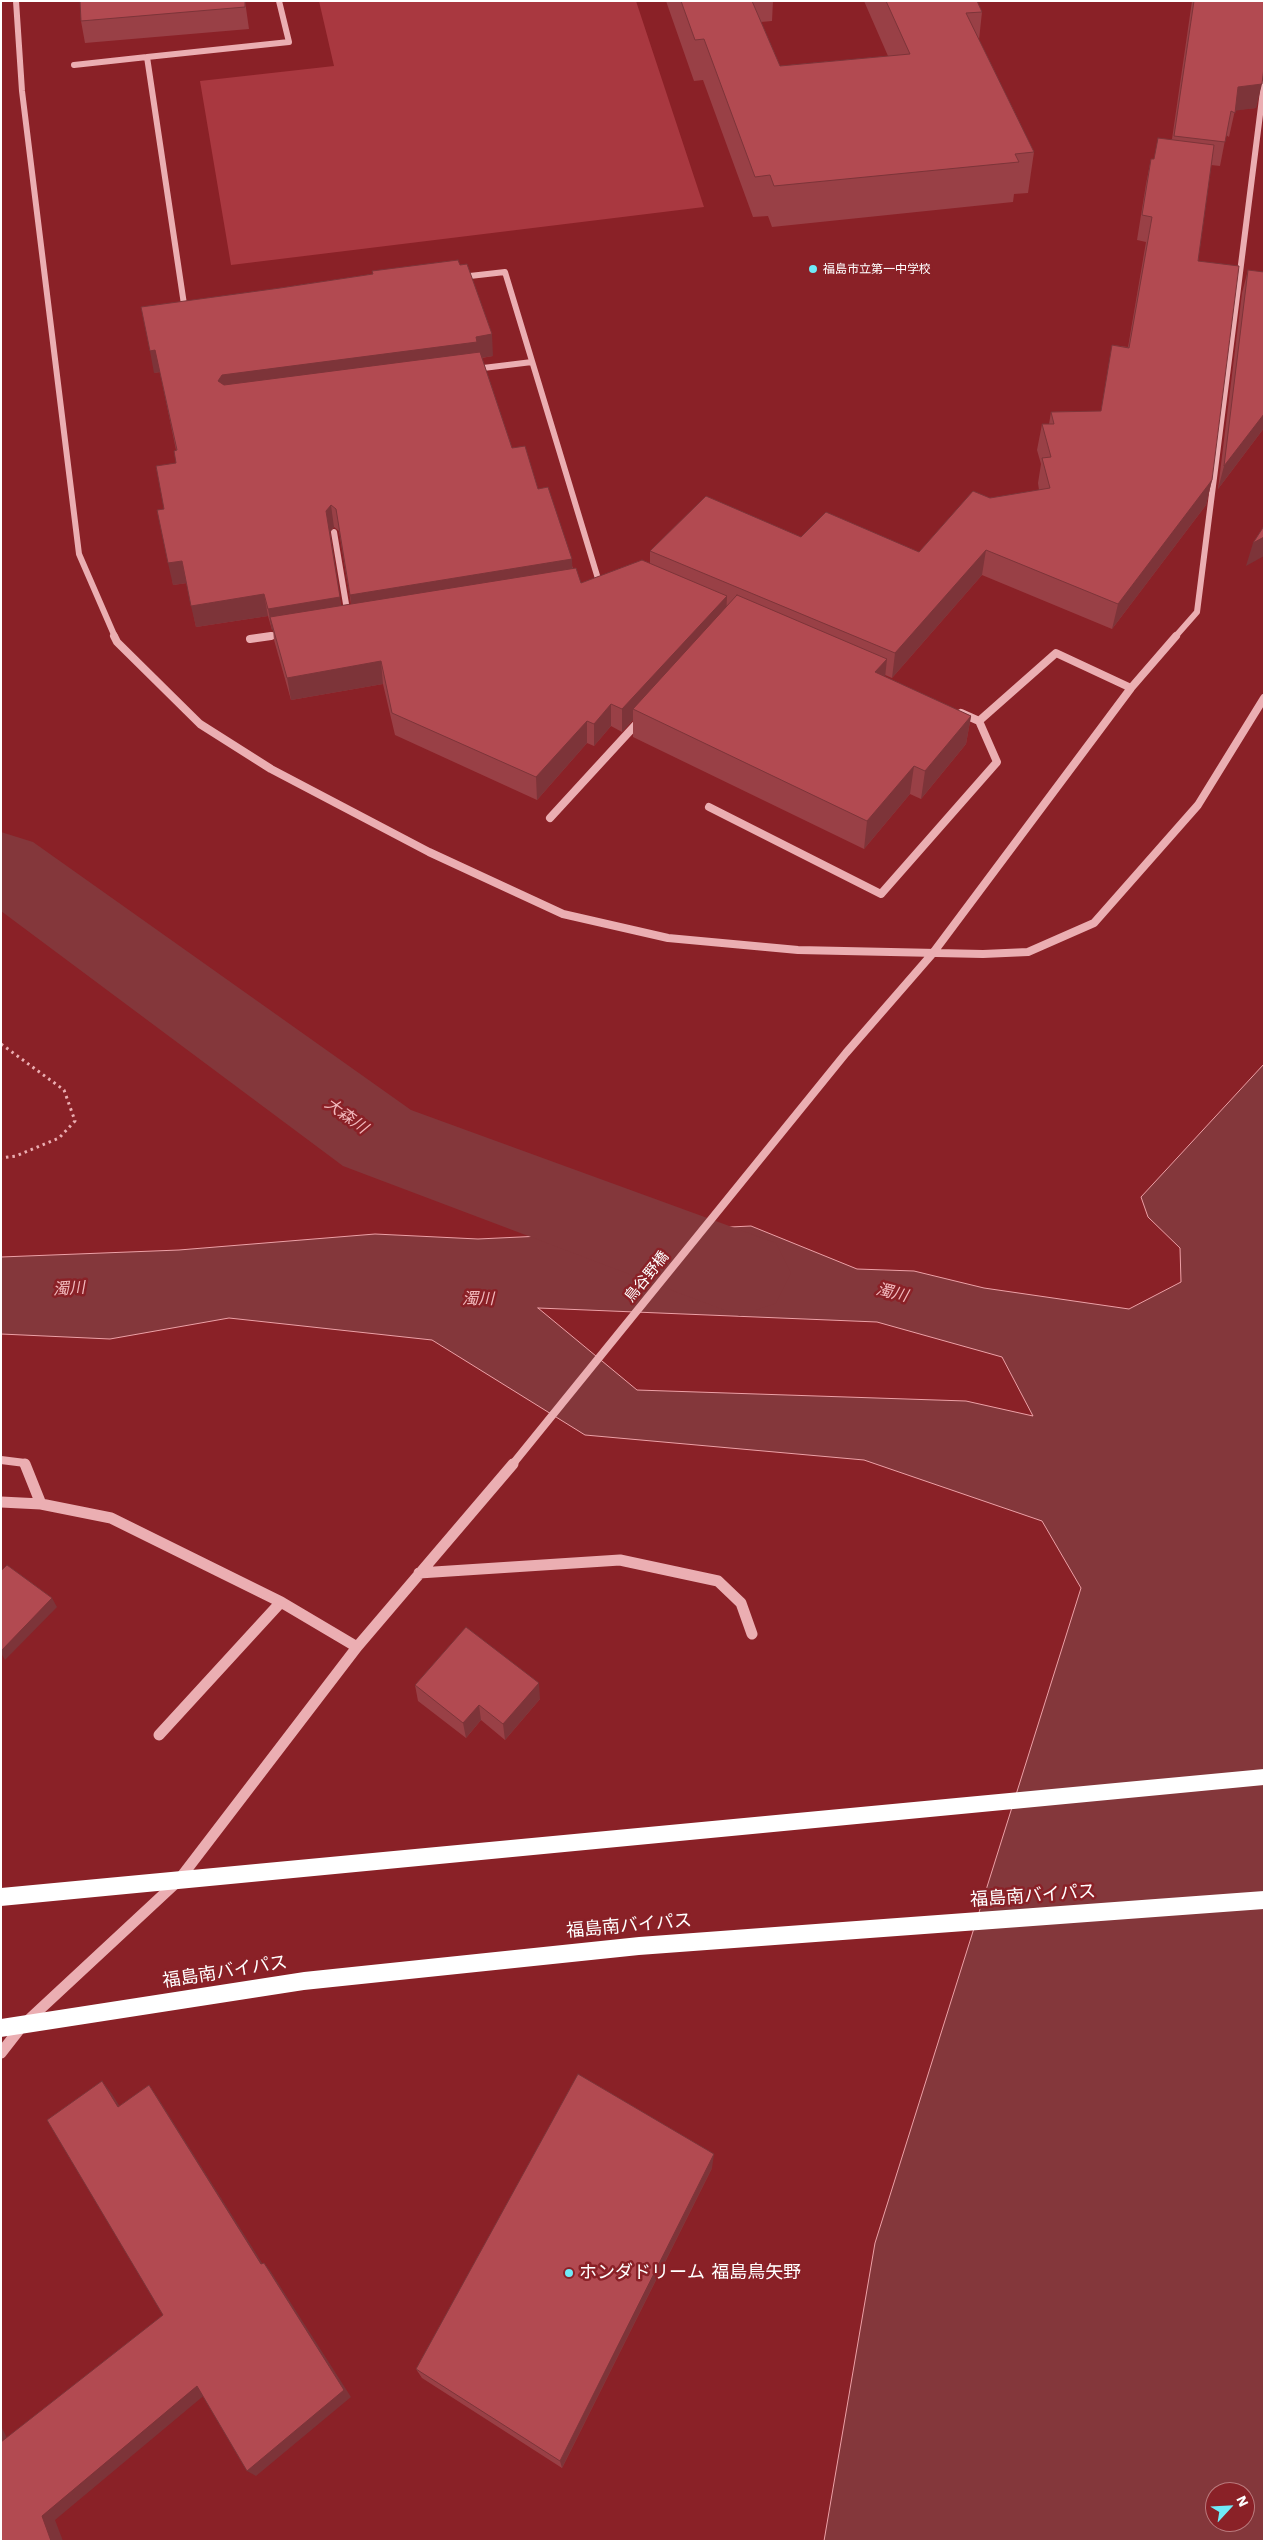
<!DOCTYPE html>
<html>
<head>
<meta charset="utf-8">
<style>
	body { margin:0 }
	#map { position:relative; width:1265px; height:2542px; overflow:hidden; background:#8a2127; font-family:"Work Sans",sans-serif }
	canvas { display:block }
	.frame { position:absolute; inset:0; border:2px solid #fff; pointer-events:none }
	.north { position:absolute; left:1205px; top:2482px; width:50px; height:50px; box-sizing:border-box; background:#8a2127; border:1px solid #b97a7d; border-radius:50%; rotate:65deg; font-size:14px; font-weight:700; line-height:20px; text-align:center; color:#fff }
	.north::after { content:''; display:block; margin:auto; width:18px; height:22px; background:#6feaf7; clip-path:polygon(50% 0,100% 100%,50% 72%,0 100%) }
</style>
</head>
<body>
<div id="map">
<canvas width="1265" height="2542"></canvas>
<div class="frame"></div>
<div class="north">N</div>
</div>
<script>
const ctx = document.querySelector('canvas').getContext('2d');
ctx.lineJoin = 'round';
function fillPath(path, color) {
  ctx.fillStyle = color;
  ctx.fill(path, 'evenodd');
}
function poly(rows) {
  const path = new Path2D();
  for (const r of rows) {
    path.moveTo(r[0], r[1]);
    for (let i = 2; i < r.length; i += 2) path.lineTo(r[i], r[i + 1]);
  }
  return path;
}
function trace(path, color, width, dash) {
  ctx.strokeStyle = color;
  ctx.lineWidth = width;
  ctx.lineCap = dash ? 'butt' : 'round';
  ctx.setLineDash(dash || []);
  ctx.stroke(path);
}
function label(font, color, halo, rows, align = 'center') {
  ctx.font = font + ' "Work Sans","Noto Sans JP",sans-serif';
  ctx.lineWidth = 5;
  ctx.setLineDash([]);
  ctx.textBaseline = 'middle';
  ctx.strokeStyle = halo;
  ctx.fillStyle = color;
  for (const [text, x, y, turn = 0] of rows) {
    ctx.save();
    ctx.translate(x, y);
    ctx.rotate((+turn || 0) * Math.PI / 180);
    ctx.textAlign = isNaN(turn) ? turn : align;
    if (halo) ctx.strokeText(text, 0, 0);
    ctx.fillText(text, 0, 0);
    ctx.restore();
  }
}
const green = poly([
	[319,1,636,1,704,207,231,265,200,81,334,66]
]);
const water = poly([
	[1264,1064,1264,2541,824,2541,875,2243,1081,1588,1042,1521,864,1460,585,1435,432,1340,229,1318,110,1339,1,1334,1,1257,179,1250,375,1234,478,1239,751,1226,857,1269,914,1271,984,1288,1129,1309,1181,1282,1180,1248,1148,1217,1141,1197,1264,1064],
	[538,1308,877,1322,1002,1357,1033,1416,966,1401,637,1390,538,1308],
	[1215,2492,1245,2492,1245,2522,1215,2522,1215,2492]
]);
const river = poly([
	[1,832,33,842,411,1110,776,1243,791,1273,776,1303,740,1316,343,1166,1,911,1,832]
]);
const path = poly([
	[1,1044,64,1090,75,1121,59,1138,16,1156,1,1158]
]);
const minorFar2 = poly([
	[16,1,22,91,79,554,115,637],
	[74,65,147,57],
	[461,277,505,272,599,582,604,581],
	[185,311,147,57,289,42,279,1],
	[475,369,532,362],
	[334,532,348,616],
	[263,637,284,634],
	[1175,637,1197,612,1264,83]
]);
const minorFar1 = poly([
	[114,636,117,642,200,724,271,769,429,852,563,914,668,938,798,950,983,954,1028,952,1094,923,1198,805,1264,698],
	[250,639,271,636],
	[961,713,979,721,1056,653,1131,688],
	[709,807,881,894,997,762,979,721],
	[550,818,640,720],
	[1,1460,25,1463,26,1465],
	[512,1465,846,1053,933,953,1131,688,1176,636]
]);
const minor = poly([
	[25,1464,41,1504],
	[1,1502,41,1504,111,1518,281,1602],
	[419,1573,620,1560,718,1581,741,1603,752,1634],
	[159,1735,281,1602,357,1647],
	[1,2053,22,2026,178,1881,357,1647,513,1464]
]);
const highway = poly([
	[1264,1769,1264,1785,1,1906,1,1888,1264,1769],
	[1264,1891,1264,1909,639,1955,304,1990,1,2037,1,2019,304,1972,639,1937,1264,1891]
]);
const wall = poly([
	[245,1,249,29,85,43,81,21],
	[666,1,773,1,772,21,761,22,780,66,888,56,864,1,977,1,982,12,979,40,1034,152,1028,193,1014,194,1013,202,772,227,768,216,753,217,703,80,694,81],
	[1192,1,1264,1,1262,80,1256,108,1235,110,1229,137,1226,135,1220,166,1211,165,1198,261,1212,480,1206,505,1112,629,982,575,892,678,885,675,885,677,971,716,966,744,921,799,910,794,864,849,633,737,633,720,622,732,611,726,594,746,587,743,537,800,395,735,383,684,291,700,274,640,273,630,272,630,268,616,196,627,187,583,173,585,164,509,176,463,176,450,160,372,154,373,280,288,373,274,372,271,493,356,482,358,512,448,538,489,573,568,581,583,650,564,650,551,801,537,919,552,990,498,1039,490,1038,483,1041,464,1037,450,1042,424,1049,424,1051,412,1101,411,1112,345,1128,347,1146,242,1137,240,1146,184,1151,159,1154,159,1172,139],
	[334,527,339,531,351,604,341,606,330,532],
	[1248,270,1264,428,1218,489,1242,293],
	[415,1685,540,1699,505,1740,481,1720,466,1738,418,1701],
	[712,2168,562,2468,422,2378,416,2369]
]);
const shadedWall = poly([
	[1262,84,1256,108,1233,111,1238,87],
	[492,334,493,356,226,397,218,381,222,375],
	[155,350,160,372,154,373,150,351],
	[1264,414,1264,428,1218,489,1224,466],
	[1212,480,1206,505,1112,629,1118,604],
	[331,505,334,527,329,533,326,511],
	[1264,537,1264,556,1246,566,1253,543],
	[986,550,982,575,892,678,895,653],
	[572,559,573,581,353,617,350,595],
	[182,561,187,583,173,585,168,563],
	[264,594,268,616,196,627,191,606],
	[727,596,726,619,633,709,633,720,622,732,622,709],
	[340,597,343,619,270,617,273,630,272,630,268,609],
	[887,659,884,687,875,672],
	[381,661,383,684,291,700,287,678],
	[611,704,611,726,594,746,594,724],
	[971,716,966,744,921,799,925,771],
	[587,721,587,743,537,800,536,777],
	[914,766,910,794,864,849,867,821],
	[52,1598,57,1607,5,1660,1,1653,1,1651],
	[539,1683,540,1699,505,1740,503,1724],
	[479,1705,481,1720,466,1738,463,1723],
	[102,2081,112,2094,128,2120,118,2107],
	[149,2085,158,2098,269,2274,261,2264],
	[714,2154,712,2168,562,2468,560,2461],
	[264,2263,271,2272,351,2397,256,2476,247,2471],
	[197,2386,207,2393,55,2520,63,2541,51,2541,42,2516],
	[1,2426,13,2450,1,2445]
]);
const building = poly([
	[80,1,245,1,245,7,81,21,80,1],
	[681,1,752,1,780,66,910,54,886,1,977,1,982,12,966,13,1034,152,1015,154,1019,162,774,186,770,175,755,177,704,39,695,40,681,1],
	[1194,1,1264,1,1264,67,1262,84,1238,87,1235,113,1231,111,1225,142,1174,136,1194,1],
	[1158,138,1214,145,1198,261,1239,266,1212,480,1118,604,986,550,895,653,650,551,706,496,801,537,826,512,919,552,973,491,990,498,1050,488,1042,458,1051,457,1042,424,1054,424,1051,412,1101,411,1112,345,1129,348,1152,217,1142,215,1151,159,1154,159,1158,138],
	[458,260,460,265,467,264,492,334,476,337,477,342,222,375,218,381,224,385,480,352,512,448,525,446,538,489,548,487,572,559,350,595,336,509,331,505,326,511,340,597,268,609,264,594,191,606,182,561,168,563,157,510,164,509,156,466,176,463,174,451,177,450,155,350,150,351,141,307,280,288,373,274,372,271,458,260],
	[1248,270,1264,272,1264,414,1224,466,1248,270],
	[1264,526,1264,537,1253,543,1264,526],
	[642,560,727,596,622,709,611,704,594,724,587,721,536,777,392,713,381,661,287,678,270,617,576,568,581,583,642,560],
	[737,595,887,659,875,672,971,716,925,771,914,766,867,821,633,709,737,595],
	[7,1565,52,1598,1,1651,1,1571,7,1565],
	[466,1627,539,1683,503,1724,479,1705,463,1723,415,1685,466,1627],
	[578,2074,714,2154,560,2461,416,2369,578,2074],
	[102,2081,118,2107,149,2085,261,2264,264,2263,344,2390,247,2471,197,2386,42,2516,51,2541,1,2541,1,2442,163,2315,47,2120,102,2081]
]);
const markers = [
	[813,269,5,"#6feaf7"],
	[569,2273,5,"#6feaf7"]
];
const farPoinames = [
	["福島市立第一中学校",823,269]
];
const streetNames = [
	["鳥谷野橋",647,1277,-51]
];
const waterNames = [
	["大森川",346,1116,36],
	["濁川",69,1289,-4],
	["濁川",892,1293,14],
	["濁川",478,1299]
];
const nearStreetnames = [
	["福島南バイパス",1033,1896,-4],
	["福島南バイパス",629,1926,-5],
	["福島南バイパス",225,1972,-9]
];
const nearPoinames = [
	["ホンダドリーム 福島鳥矢野",579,2273]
];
fillPath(green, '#a93840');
fillPath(water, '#84373b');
trace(water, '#eca1a7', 1);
fillPath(river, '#84373b');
trace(path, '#ebaeb2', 3, [2.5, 4]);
trace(minorFar2, '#ebaeb2', 6);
trace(minorFar1, '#ebaeb2', 8);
trace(minor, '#ebaeb2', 11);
fillPath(highway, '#fff');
fillPath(wall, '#994046');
fillPath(shadedWall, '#7d3439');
fillPath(building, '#b24a51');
trace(building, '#7d3439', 1);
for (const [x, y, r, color] of markers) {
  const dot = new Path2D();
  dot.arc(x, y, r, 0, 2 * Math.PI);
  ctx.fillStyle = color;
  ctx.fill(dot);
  trace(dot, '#8a2127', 2);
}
label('12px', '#fff', '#8a2127', farPoinames, 'left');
label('15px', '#fff', '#8a2127', streetNames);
label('italic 16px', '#f2b9bd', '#8a2127', waterNames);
label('18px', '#fff', '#8a2127', nearStreetnames);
label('18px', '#fff', '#8a2127', nearPoinames, 'left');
</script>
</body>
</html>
